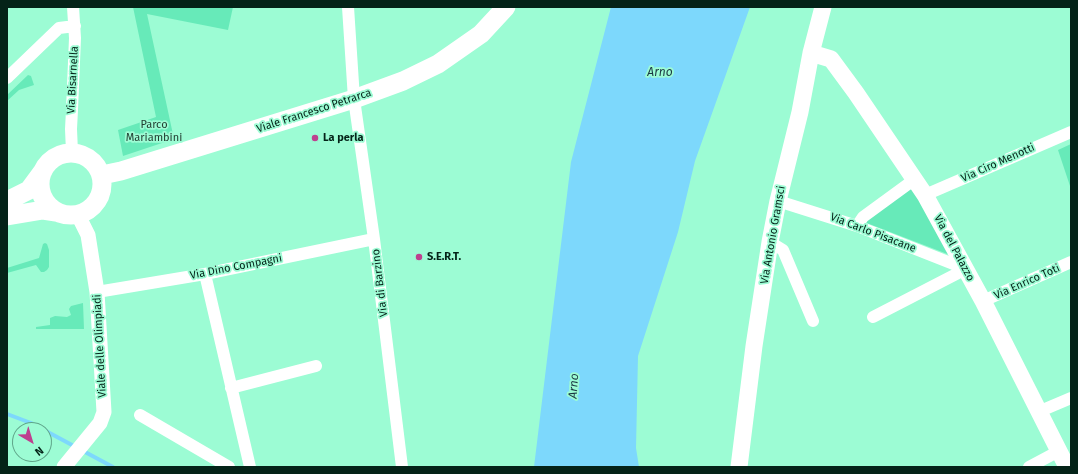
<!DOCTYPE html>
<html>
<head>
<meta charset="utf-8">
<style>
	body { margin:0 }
	#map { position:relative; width:1078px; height:474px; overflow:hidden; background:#9cfcd4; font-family:"Fira Sans",sans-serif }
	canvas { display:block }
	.frame { position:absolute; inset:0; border:8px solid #042318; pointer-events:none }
	.north { position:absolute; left:12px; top:422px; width:40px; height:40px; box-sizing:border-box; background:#9cfcd4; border:1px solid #5fa589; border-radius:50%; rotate:142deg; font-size:11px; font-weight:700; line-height:16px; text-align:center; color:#042318 }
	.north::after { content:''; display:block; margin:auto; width:14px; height:18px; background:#be408f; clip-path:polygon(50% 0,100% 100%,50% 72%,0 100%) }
</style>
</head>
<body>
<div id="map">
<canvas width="1078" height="474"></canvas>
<div class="frame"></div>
<div class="north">N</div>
</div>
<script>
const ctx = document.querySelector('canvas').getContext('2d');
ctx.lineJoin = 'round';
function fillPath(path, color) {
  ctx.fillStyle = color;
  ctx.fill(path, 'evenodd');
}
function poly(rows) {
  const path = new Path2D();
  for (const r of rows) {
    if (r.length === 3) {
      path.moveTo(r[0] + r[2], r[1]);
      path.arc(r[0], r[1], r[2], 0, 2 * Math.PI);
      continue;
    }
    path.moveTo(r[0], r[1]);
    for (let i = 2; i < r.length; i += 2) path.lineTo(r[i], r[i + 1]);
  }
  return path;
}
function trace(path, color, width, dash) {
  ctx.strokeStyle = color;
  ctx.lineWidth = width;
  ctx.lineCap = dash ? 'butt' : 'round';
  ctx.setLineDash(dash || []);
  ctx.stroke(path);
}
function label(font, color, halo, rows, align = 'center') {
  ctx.font = font + ' "Fira Sans",sans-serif';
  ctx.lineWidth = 3.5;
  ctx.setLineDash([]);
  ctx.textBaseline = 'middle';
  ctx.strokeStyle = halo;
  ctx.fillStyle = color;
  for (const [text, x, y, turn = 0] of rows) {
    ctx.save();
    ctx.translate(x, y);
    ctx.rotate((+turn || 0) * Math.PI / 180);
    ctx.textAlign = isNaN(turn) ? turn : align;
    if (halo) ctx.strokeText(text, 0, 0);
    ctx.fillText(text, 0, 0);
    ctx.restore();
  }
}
const green = poly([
	[133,7,233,7,228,30,147,14,174,139,123,156,118,130,156,117],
	[28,75,31,76,34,85,19,90,7,101,7,95],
	[1071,144,1071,189,1058,150],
	[912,188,950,255,864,222],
	[45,243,47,244,49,250,49,267,47,270,44,272,41,272,36,265,7,273,7,268,39,258,43,244],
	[83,303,84,329,36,329,36,327,50,325,50,318,55,316,67,317,71,315,69,309,71,306]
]);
const water = poly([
	[611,7,750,7,695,161,678,232,638,356,636,448,639,467,534,467,571,162]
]);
const stream = poly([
	[7,414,31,423,113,467]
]);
const minor = poly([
	[348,7,354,99,374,239,402,467],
	[7,78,59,28,75,26],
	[72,152,71,129,72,110,75,38,73,7],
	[925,195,1071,132],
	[778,201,857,226,966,269],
	[857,226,863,217,915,179],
	[770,242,783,250,813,321],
	[205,274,250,467],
	[97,292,205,274,374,239],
	[983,301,1071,262],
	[873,317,966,269],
	[231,388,316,366],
	[1038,412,1071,398],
	[140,415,229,467],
	[1029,467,1059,451]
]);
const tertiary = poly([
	[64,467,100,423,104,412,97,292,88,235,78,215]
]);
const secondary = poly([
	[811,53,831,59,856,93,925,195,983,301,1067,467],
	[739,467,754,346,770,242,778,201,800,112,811,53,823,7]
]);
const primary = poly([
	[71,184,31],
	[102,175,121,171,354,99,403,81,438,64,481,34,506,7],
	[7,201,29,190,43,171],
	[7,216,43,210,56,212]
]);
const markers = [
	[315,138,4,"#be408f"],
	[419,257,4,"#be408f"]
];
const streetNames = [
	["Via Bisarnella",73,80,-87],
	["Viale Francesco Petrarca",314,111,-18],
	["Via Ciro Menotti",998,163,-24],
	["Via Carlo Pisacane",873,233,21],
	["Via Antonio Gramsci",773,235,-80],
	["Via del Palazzo",954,248,62],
	["Via Dino Compagni",236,267,-11],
	["Via Enrico Toti",1027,282,-24],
	["Via di Barzino",380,283,-97],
	["Viale delle Olimpiadi",100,346,-93]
];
const parkNames = [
	["Parco",154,125],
	["Mariambini",154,138]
];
const poiNames = [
	["La perla",323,138],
	["S.E.R.T.",427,257]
];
const waterNames = [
	["Arno",660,73],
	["Arno",574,386,-86]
];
fillPath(green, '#67eab9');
fillPath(water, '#7dd8fc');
trace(stream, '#7dd8fc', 4);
trace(minor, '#fff', 12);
trace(tertiary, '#fff', 15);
trace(secondary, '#fff', 17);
trace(primary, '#fff', 19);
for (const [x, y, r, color] of markers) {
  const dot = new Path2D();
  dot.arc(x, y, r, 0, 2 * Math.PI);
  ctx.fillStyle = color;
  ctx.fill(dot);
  trace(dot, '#9cfcd4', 1.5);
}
label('11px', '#042318', '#9cfcd4', streetNames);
label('11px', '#223e32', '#9cfcd4', parkNames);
label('bold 11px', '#042318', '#9cfcd4', poiNames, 'left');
label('italic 12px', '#1a3642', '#9cfcd4', waterNames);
</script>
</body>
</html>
